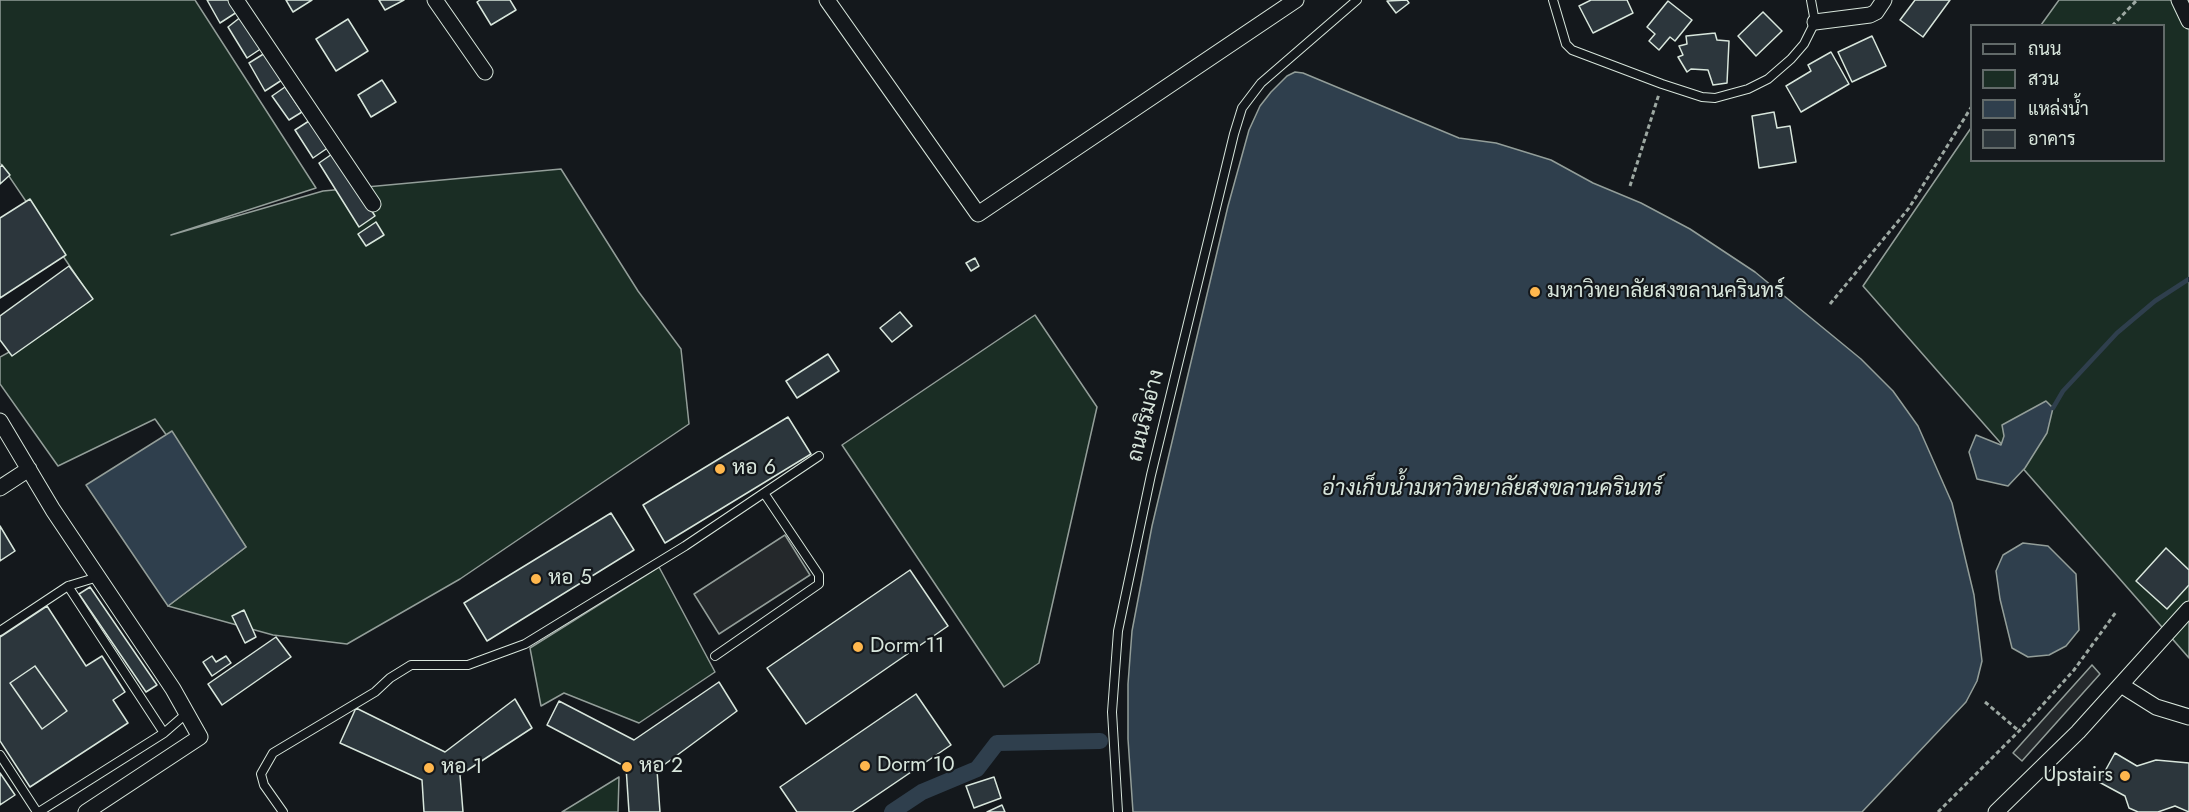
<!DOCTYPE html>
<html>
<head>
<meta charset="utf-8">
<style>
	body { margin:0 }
	#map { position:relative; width:2189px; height:812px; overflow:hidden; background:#14181c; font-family:Jost,Sarabun,sans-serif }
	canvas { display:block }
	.legend { position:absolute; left:1970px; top:24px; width:195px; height:138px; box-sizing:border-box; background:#14181c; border:2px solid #626a69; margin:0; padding:8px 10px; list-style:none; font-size:18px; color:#d8e6dc }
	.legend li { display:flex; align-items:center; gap:12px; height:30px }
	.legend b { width:30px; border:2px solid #626a69 }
</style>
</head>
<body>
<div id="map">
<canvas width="2189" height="812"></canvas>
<ul class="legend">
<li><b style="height:8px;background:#14181c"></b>ถนน</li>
<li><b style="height:16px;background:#1a2d24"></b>สวน</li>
<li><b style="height:16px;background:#2f3f4d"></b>แหล่งน้ำ</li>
<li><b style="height:16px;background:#2c363c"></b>อาคาร</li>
</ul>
</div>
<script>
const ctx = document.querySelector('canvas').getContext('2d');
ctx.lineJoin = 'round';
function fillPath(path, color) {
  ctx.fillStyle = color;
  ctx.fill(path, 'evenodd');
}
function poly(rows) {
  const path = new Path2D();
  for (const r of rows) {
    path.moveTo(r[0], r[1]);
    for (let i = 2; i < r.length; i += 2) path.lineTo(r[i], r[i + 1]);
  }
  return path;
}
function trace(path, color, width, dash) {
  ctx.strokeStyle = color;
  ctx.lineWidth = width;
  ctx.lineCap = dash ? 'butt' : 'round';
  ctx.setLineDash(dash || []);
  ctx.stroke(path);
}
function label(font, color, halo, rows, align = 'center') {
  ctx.font = font + ' Jost,Sarabun,sans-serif';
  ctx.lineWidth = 4.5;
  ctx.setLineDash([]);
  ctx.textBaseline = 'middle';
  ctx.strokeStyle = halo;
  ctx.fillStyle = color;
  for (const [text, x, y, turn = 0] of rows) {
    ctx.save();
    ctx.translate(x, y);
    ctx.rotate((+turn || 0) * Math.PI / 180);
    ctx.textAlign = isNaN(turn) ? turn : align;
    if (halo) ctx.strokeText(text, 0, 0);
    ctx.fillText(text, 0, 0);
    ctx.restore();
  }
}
const green = poly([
	[0,0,195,0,316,188,171,235,323,191,561,169,638,291,681,349,689,424,460,579,347,644,273,635,168,606,246,547,155,419,58,466,0,384,0,357,49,330,92,299,0,163,0,0],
	[2059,0,2189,0,2189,658,1863,286,1971,128,1972,160,2164,160,2164,26,2041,25,2059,0],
	[1035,315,1097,407,1039,663,1004,687,842,445,1035,315],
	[659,567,715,672,639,723,564,693,541,706,530,648,659,567],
	[619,777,618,812,562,812,619,777]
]);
const parking = poly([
	[785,535,810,575,719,634,694,594,785,535],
	[2092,665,2100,674,2022,761,2013,753,2092,665]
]);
const water = poly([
	[1295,72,1303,73,1459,138,1496,143,1551,160,1593,183,1641,203,1690,229,1755,272,1861,359,1893,391,1918,426,1952,503,1974,595,1982,661,1977,681,1966,702,1862,812,1133,812,1128,739,1128,684,1132,631,1152,526,1228,206,1249,130,1260,106,1271,92,1287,76,1295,72],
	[2046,401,2053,408,2047,433,2025,468,2008,486,1977,479,1969,452,1976,435,2001,445,2004,436,2002,425,2046,401],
	[172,431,246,547,168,606,86,485,172,431],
	[2023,543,2048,546,2076,574,2079,630,2066,646,2049,655,2028,657,2012,648,2000,599,1996,571,2003,555,2023,543]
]);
const stream = poly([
	[2053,408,2063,391,2117,333,2155,301,2189,279]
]);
const canal = poly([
	[892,812,922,792,977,769,997,743,1100,741]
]);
const building = poly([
	[207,0,230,0,237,12,220,23,207,0],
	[286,0,312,0,293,12,286,0],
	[379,0,404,0,385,10,379,0],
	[480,0,510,0,516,10,491,25,477,2,480,0],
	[1407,0,1409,3,1396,13,1387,1,1407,0],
	[1591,0,1627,0,1633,13,1593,33,1579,6,1591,0],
	[1915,0,1950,0,1923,37,1900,20,1915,0],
	[1668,1,1692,20,1675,41,1670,37,1659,50,1649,41,1655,34,1647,27,1668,1],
	[1763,12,1782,31,1756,56,1738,36,1763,12],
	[242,16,262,48,247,58,228,27,242,16],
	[348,19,368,51,336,71,316,39,348,19],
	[1715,33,1717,40,1729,41,1727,83,1713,85,1708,70,1691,69,1687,72,1678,57,1683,55,1679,46,1687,44,1686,36,1715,33],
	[1872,36,1886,66,1852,82,1838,52,1872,36],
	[1831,52,1849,84,1801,112,1786,86,1811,71,1808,65,1831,52],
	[265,53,282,80,265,91,249,63,265,53],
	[382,80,396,102,371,117,358,95,382,80],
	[285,87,302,112,289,120,272,96,285,87],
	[1774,112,1777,128,1790,126,1796,162,1759,168,1752,116,1774,112],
	[312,119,329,147,313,158,295,130,312,119],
	[335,152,375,216,359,227,319,163,335,152],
	[2,165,10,175,0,184,0,167,2,165],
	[30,199,66,255,0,298,0,218,30,199],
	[376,222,384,235,366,246,358,234,376,222],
	[975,258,979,266,971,271,966,263,975,258],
	[69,266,93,299,12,356,0,340,0,316,69,266],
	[900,312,912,326,892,342,880,328,900,312],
	[828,354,839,371,797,398,786,381,828,354],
	[788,417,811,454,665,543,643,505,788,417],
	[611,513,634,550,487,641,464,603,611,513],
	[0,526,15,551,0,561,0,526],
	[2166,548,2189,570,2189,585,2167,609,2136,581,2166,548],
	[910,570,948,626,806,724,767,668,910,570],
	[90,587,157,685,146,692,79,594,90,587],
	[47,606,86,666,102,656,125,692,113,700,128,723,30,787,0,741,0,637,47,606],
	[35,666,67,711,42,729,10,683,35,666],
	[244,610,256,637,245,643,232,616,244,610],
	[276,637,291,657,222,705,208,684,276,637],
	[212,656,216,662,226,656,231,663,212,676,203,662,212,656],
	[35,666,67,711,42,729,10,683,35,666],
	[719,682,737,711,657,770,660,812,629,812,626,767,547,725,559,701,634,740,719,682],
	[916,694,951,745,852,812,797,812,780,787,916,694],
	[515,699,532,728,460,775,463,812,424,812,422,780,340,743,356,708,445,752,515,699],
	[2115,753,2137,766,2156,760,2189,763,2189,812,2175,806,2158,812,2138,812,2129,808,2125,796,2099,782,2115,753],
	[0,773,15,795,0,805,0,773],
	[994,777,1001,798,974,808,966,786,994,777],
	[1002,805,1005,812,987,812,1002,805]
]);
const path = poly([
	[2112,26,2137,0],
	[1630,186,1659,94],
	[1830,304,1909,208,1972,106],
	[1985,702,2019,731],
	[1938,812,2019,731,2074,670,2116,612]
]);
const lane = poly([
	[1553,0,1566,44,1572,50,1662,84,1702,97,1715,98,1748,89,1768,79,1791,59,1804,44,1815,22,1811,0],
	[68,586,164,733],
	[0,631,68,586,98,577],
	[715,656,819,584,819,575,764,493],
	[0,755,37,812],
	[39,812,164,733,187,713],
	[283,812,264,785,261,774,273,753,375,692,390,678,411,665,468,665,525,644,685,546,819,456],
	[1118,812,1112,712,1118,631,1151,475,1234,134,1242,108,1261,83,1357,0]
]);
const street = poly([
	[236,0,373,204],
	[435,0,485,72],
	[827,0,978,214,1296,0],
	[2179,0,2189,21],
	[1815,22,1870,15,1876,12,1884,0],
	[0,421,53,510,173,689,200,737,86,812],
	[0,488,29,469],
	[2121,685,2156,707,2189,717],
	[1996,812,2078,732,2189,609]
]);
const markers = [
	[1535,292,6,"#ffb74d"],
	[720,469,6,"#ffb74d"],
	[536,579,6,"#ffb74d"],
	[858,647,6,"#ffb74d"],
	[865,766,6,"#ffb74d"],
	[627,767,6,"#ffb74d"],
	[429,768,6,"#ffb74d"],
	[2125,776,6,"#ffb74d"]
];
const poiNames = [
	["มหาวิทยาลัยสงขลานครินทร์",1547,292],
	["หอ 6",732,469],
	["หอ 5",548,579],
	["Dorm 11",870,647],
	["Dorm 10",877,766],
	["หอ 2",639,767],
	["หอ 1",441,768],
	["Upstairs",2113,776,"right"]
];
const streetNames = [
	["ถนนริมอ่าง",1147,416,-76]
];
const waterNames = [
	["อ่างเก็บน้ำมหาวิทยาลัยสงขลานครินทร์",1492,490]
];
fillPath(green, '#1a2d24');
trace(green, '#939e99', 1.5);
fillPath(parking, '#24282b');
trace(parking, '#939e99', 1.5);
fillPath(water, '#2f3f4d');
trace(water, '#939e99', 1.5);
trace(stream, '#2f3f4d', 4.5);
trace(canal, '#2f3f4d', 16);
fillPath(building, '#2c363c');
trace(building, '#d8e6dc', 1.5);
trace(lane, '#d8e6dc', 10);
trace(street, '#d8e6dc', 17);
trace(path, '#9da8a2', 3, [4.5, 3]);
trace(lane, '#14181c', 8);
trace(street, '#14181c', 15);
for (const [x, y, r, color] of markers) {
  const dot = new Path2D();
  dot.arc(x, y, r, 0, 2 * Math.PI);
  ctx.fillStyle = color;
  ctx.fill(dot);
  trace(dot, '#14181c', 2);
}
label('21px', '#d8e6dc', '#14181c', poiNames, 'left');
label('21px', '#d8e6dc', '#14181c', streetNames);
label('italic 22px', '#d8e6dc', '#14181c', waterNames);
</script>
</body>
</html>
